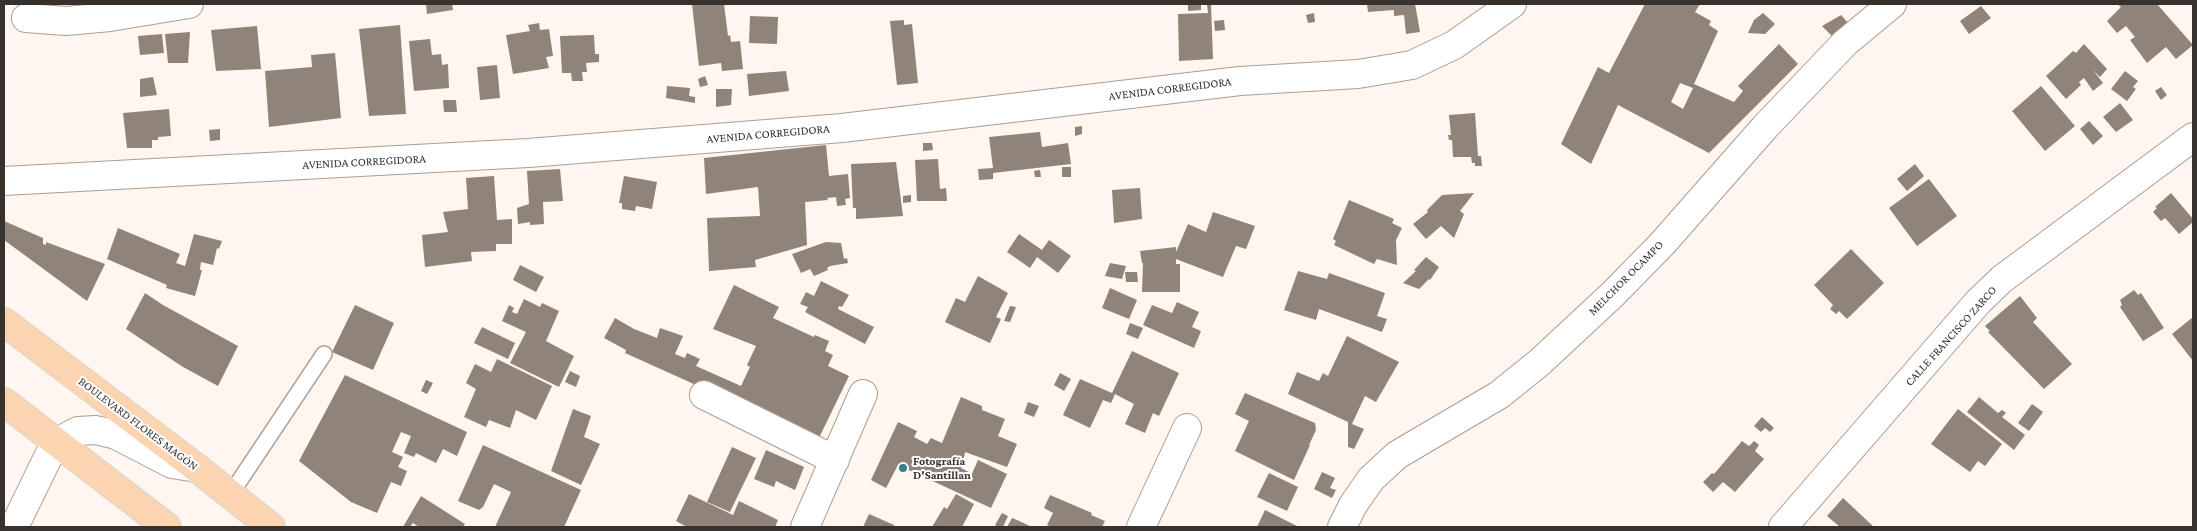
<!DOCTYPE html>
<html>
<head>
<meta charset="utf-8">
<style>
	body { margin:0 }
	#map { position:relative; width:2197px; height:531px; overflow:hidden; background:#fef6ef; font-family:"Crimson Pro",serif }
	canvas { display:block }
	.frame { position:absolute; inset:0; border:5px solid #37322d; pointer-events:none }
</style>
</head>
<body>
<div id="map">
<canvas width="2197" height="531"></canvas>
<div class="frame"></div>
</div>
<script>
const ctx = document.querySelector('canvas').getContext('2d');
ctx.lineJoin = 'round';
function fillPath(path, color) {
  ctx.fillStyle = color;
  ctx.fill(path, 'evenodd');
}
function poly(rows) {
  const path = new Path2D();
  for (const r of rows) {
    path.moveTo(r[0], r[1]);
    for (let i = 2; i < r.length; i += 2) path.lineTo(r[i], r[i + 1]);
  }
  return path;
}
function trace(path, color, width, dash) {
  ctx.strokeStyle = color;
  ctx.lineWidth = width;
  ctx.lineCap = dash ? 'butt' : 'round';
  ctx.setLineDash(dash || []);
  ctx.stroke(path);
}
function label(font, color, halo, rows, align = 'center') {
  ctx.font = font + ' "Crimson Pro",serif';
  ctx.lineWidth = 4;
  ctx.setLineDash([]);
  ctx.textBaseline = 'middle';
  ctx.strokeStyle = halo;
  ctx.fillStyle = color;
  for (const [text, x, y, turn = 0] of rows) {
    ctx.save();
    ctx.translate(x, y);
    ctx.rotate((+turn || 0) * Math.PI / 180);
    ctx.textAlign = isNaN(turn) ? turn : align;
    if (halo) ctx.strokeText(text, 0, 0);
    ctx.fillText(text, 0, 0);
    ctx.restore();
  }
}
const building = poly([
	[426,4,452,4,453,10,427,14],
	[692,4,724,4,728,36,730,35,731,42,740,41,743,69,722,71,721,63,699,66],
	[1188,4,1201,4,1201,10,1188,11],
	[1207,4,1211,4,1213,59,1179,61,1178,14,1208,13],
	[1367,4,1415,4,1420,32,1406,34,1404,15,1394,16,1394,10,1368,12],
	[1645,4,1700,4,1695,12,1711,21,1709,25,1718,31,1694,84,1734,102,1743,91,1738,86,1779,44,1798,64,1709,153,1618,105,1591,164,1561,144,1598,67,1609,73],
	[1680,83,1693,88,1683,109,1671,102],
	[2117,4,2157,4,2193,45,2176,59,2166,47,2147,63,2130,40,2135,37,2126,26,2117,33,2107,21,2121,7],
	[1981,6,1991,18,1969,34,1960,21],
	[1314,13,1315,22,1308,23,1306,15],
	[1763,13,1775,24,1765,34,1748,33,1754,20],
	[1841,15,1849,24,1834,38,1822,26],
	[750,16,778,17,777,44,749,43],
	[904,20,904,25,912,24,918,83,897,85,890,21],
	[1224,20,1225,30,1215,31,1214,21],
	[539,23,540,30,549,29,553,56,546,57,549,68,513,74,506,35,530,31,528,25],
	[400,25,406,114,369,116,359,29],
	[257,26,261,69,216,71,211,30],
	[190,32,188,63,168,63,165,34],
	[162,34,164,53,140,55,138,36],
	[594,35,595,54,599,54,599,62,586,63,587,72,582,72,583,81,572,81,571,73,562,73,560,36],
	[430,39,432,55,441,54,442,65,448,64,449,88,414,91,409,41],
	[2084,44,2107,69,2100,77,2093,70,2103,83,2093,91,2084,78,2079,82,2081,85,2066,99,2046,76,2073,51,2076,53],
	[335,53,341,118,269,127,265,71,312,67,311,55],
	[497,65,500,98,480,100,477,67],
	[786,71,789,91,749,96,747,74],
	[2125,71,2138,81,2133,87,2136,89,2127,101,2111,89],
	[705,76,708,85,700,87,698,79],
	[153,77,157,95,140,97,140,79],
	[667,86,690,88,689,96,695,97,695,103,666,98],
	[2041,86,2075,126,2045,151,2012,111],
	[2161,87,2167,95,2161,100,2155,91],
	[716,89,732,89,731,105,716,107],
	[443,100,456,100,457,112,444,112],
	[2120,103,2133,120,2116,132,2103,117],
	[169,109,171,136,158,137,158,140,152,140,152,148,127,148,123,113],
	[1475,113,1478,156,1481,156,1482,166,1475,166,1475,163,1472,163,1471,157,1453,157,1452,140,1449,140,1448,135,1451,135,1449,115],
	[2089,121,2103,136,2093,145,2080,129],
	[1082,126,1082,134,1075,136,1075,127],
	[220,129,220,140,210,141,209,130],
	[1040,132,1042,147,1068,143,1071,164,993,173,993,179,979,180,978,169,993,168,989,137],
	[923,143,932,143,933,150,923,151],
	[826,145,829,176,848,174,850,198,845,199,846,205,837,206,836,197,827,198,828,200,805,202,807,245,755,260,756,267,709,271,707,218,760,216,758,187,706,194,704,158],
	[938,159,940,189,946,188,947,201,917,201,915,160],
	[896,162,903,216,856,219,856,208,853,208,851,164],
	[1915,164,1924,176,1907,191,1897,179],
	[1062,167,1071,167,1071,177,1062,177],
	[560,169,563,201,543,202,544,224,530,225,530,222,518,224,517,208,529,204,527,171],
	[1040,170,1041,177,1035,177,1034,171],
	[494,176,497,220,512,219,512,244,496,244,496,251,471,252,472,261,425,267,422,235,448,232,443,212,468,209,466,178],
	[624,176,657,182,652,209,636,206,635,211,622,209,622,203,619,203],
	[1929,179,1957,216,1917,246,1889,208],
	[1140,188,1142,219,1114,223,1112,190],
	[1474,193,1460,211,1464,214,1454,238,1441,226,1426,239,1413,224,1428,212,1427,210,1442,195],
	[2171,193,2193,219,2193,222,2179,234,2165,218,2161,221,2153,212,2157,208,2155,207],
	[911,195,911,202,903,203,903,196],
	[1349,200,1394,219,1392,223,1402,228,1396,240,1397,265,1377,259,1374,264,1334,245,1336,241,1333,239],
	[1213,212,1255,226,1246,249,1236,246,1223,277,1176,259,1176,264,1180,264,1180,292,1142,292,1143,263,1142,263,1140,251,1176,247,1176,252,1188,224,1206,232],
	[4,221,43,238,43,244,46,245,46,242,105,264,87,301,4,240],
	[118,228,180,254,176,263,185,266,194,234,222,241,219,249,217,248,213,265,201,262,200,270,202,270,195,296,166,288,167,285,107,259],
	[1019,234,1042,250,1049,240,1071,256,1058,273,1037,257,1030,268,1007,252],
	[826,242,841,243,844,259,847,258,848,263,830,266,827,268,828,270,814,276,810,269,801,273,792,254],
	[1851,249,1884,283,1847,319,1839,311,1836,314,1830,309,1833,305,1814,285],
	[1426,257,1439,267,1430,280,1429,279,1419,289,1403,283,1416,271,1414,270],
	[1110,263,1126,266,1122,279,1105,276],
	[520,265,544,277,536,292,513,280],
	[1298,271,1327,279,1329,273,1385,293,1377,316,1387,319,1382,332,1319,309,1316,320,1284,310],
	[1125,272,1137,272,1138,282,1126,282],
	[978,276,1008,293,996,317,1001,319,990,343,945,322,956,298,965,302],
	[821,281,849,295,842,307,839,306,838,309,874,327,865,344,805,312,808,307,800,304,806,292,814,296],
	[734,285,779,307,773,318,814,337,815,335,829,341,825,351,833,355,828,366,849,376,818,440,625,353,626,350,604,338,615,318,634,329,657,338,660,328,683,336,675,354,685,358,687,353,700,359,696,366,741,386,750,367,747,365,756,346,713,329],
	[1110,288,1137,300,1129,319,1102,308],
	[2134,290,2138,295,2141,293,2164,328,2143,341,2120,307,2122,305,2120,300],
	[145,293,163,305,238,346,218,386,183,367,126,329],
	[2020,296,2037,318,2033,322,2072,364,2044,389,1988,332,1990,331,1985,326],
	[524,299,540,307,542,303,559,311,546,341,574,356,559,387,510,363,526,332,502,321,509,305,514,308,512,312,517,314],
	[1177,302,1199,312,1192,327,1201,331,1194,348,1143,325,1152,305,1172,313],
	[355,305,394,323,373,370,332,352],
	[1010,306,1016,307,1010,322,1004,321],
	[2193,317,2193,361,2172,334],
	[1130,323,1143,328,1138,339,1126,334],
	[482,327,515,343,508,359,474,343],
	[1347,336,1399,362,1376,402,1365,396,1352,424,1364,429,1354,449,1348,447,1348,422,1288,394,1297,372,1319,381,1323,373,1328,376],
	[1132,351,1179,373,1159,416,1153,413,1145,433,1125,424,1134,404,1115,394,1111,403,1103,400,1090,428,1063,415,1080,379,1112,393],
	[497,359,552,386,536,420,516,410,510,428,489,420,486,427,464,417,476,389,466,383,475,364,491,372],
	[570,371,580,376,576,387,565,382],
	[1060,373,1071,379,1064,391,1054,385],
	[345,375,467,432,457,456,443,449,436,463,416,453,414,457,404,453,411,436,401,432,392,452,403,457,398,467,407,471,401,486,391,482,377,513,351,502,299,461],
	[426,380,433,383,427,394,421,391],
	[1245,393,1315,423,1316,430,1309,445,1310,445,1294,480,1235,451,1249,421,1235,414],
	[961,397,982,406,982,410,1005,419,998,436,1017,444,1007,467,965,452,965,453,961,468,969,472,968,474,971,476,978,460,1007,474,991,508,898,465,886,488,871,480,898,422,917,431,914,437,927,444,931,438,942,443],
	[1979,397,1998,413,2002,410,2006,413,2002,417,2025,435,2014,450,1967,412],
	[1028,402,1039,406,1034,417,1024,413],
	[2032,404,2043,412,2029,431,2018,423],
	[573,409,591,416,584,437,600,444,581,485,551,471],
	[1958,409,2002,444,1985,466,1978,461,1970,472,1931,444],
	[1762,417,1774,428,1770,432,1765,428,1761,432,1754,426],
	[1742,441,1749,446,1754,441,1759,445,1755,451,1764,459,1735,492,1723,482,1713,492,1703,482,1712,473,1714,474],
	[483,445,581,490,564,527,495,527,511,492,494,484,483,507,479,510,458,501],
	[732,447,756,458,730,512,707,502],
	[766,450,804,467,795,490,776,481,774,487,754,479],
	[1322,472,1335,478,1330,488,1336,490,1332,498,1314,489],
	[1269,473,1298,487,1287,511,1257,497],
	[689,494,733,515,739,501,778,520,775,527,687,527,676,521],
	[956,494,974,504,962,527,932,527,944,507,947,509],
	[1050,495,1092,513,1091,515,1105,521,1102,527,1052,527,1047,525,1053,513,1044,508],
	[421,496,465,524,463,527,419,527,413,523,410,527,403,527],
	[1843,498,1874,527,1840,527,1827,516],
	[1265,510,1299,527,1257,527],
	[1002,513,1008,516,1003,527,998,527,995,525],
	[869,514,894,525,894,527,863,527],
	[1012,518,1017,520,1032,527,1007,527]
]);
const lane = poly([
	[230,495,324,354]
]);
const street = poly([
	[26,18,66,21,110,17,189,4],
	[4,181,528,153,842,128,1240,81,1358,74,1412,65,1454,45,1512,4],
	[704,395,835,460],
	[14,527,55,443],
	[805,527,863,394],
	[1141,527,1187,428],
	[1342,527,1353,505,1371,479,1397,455,1499,395,1540,362,1613,294,1662,244,1765,127,1845,43,1892,4],
	[1783,527,1978,302,2002,279,2193,137]
]);
const secondary = poly([
	[55,443,78,431,96,430,116,435,172,464,197,468]
]);
const primary = poly([
	[4,322,197,468,271,527],
	[4,402,167,527]
]);
const markers = [
	[903,468,5,"#397e8b"]
];
const streetNames = [
	["AVENIDA CORREGIDORA",1170,89,-7],
	["AVENIDA CORREGIDORA",768,134,-5],
	["AVENIDA CORREGIDORA",364,162,-3],
	["MELCHOR OCAMPO",1626,278,-45],
	["CALLE FRANCISCO ZARCO",1951,336,-48],
	["BOULEVARD FLORES MAGÓN",138,424,37]
];
const poiNames = [
	["Fotografía",913,461],
	["D'Santillan",913,475]
];
fillPath(building, '#908379');
trace(lane, '#aa9d93', 18);
trace(street, '#aa9d93', 30);
trace(secondary, '#aa9d93', 30);
trace(primary, '#d7d6d5', 30);
trace(lane, '#fff', 15);
trace(street, '#fff', 28);
trace(secondary, '#fff', 28);
trace(primary, '#fbd4b2', 28);
for (const [x, y, r, color] of markers) {
  const dot = new Path2D();
  dot.arc(x, y, r, 0, 2 * Math.PI);
  ctx.fillStyle = color;
  ctx.fill(dot);
  trace(dot, '#fff', 2);
}
label('12px', '#37322d', '#fff', streetNames);
label('bold 12px', '#37322d', '#fff', poiNames, 'left');
</script>
</body>
</html>
